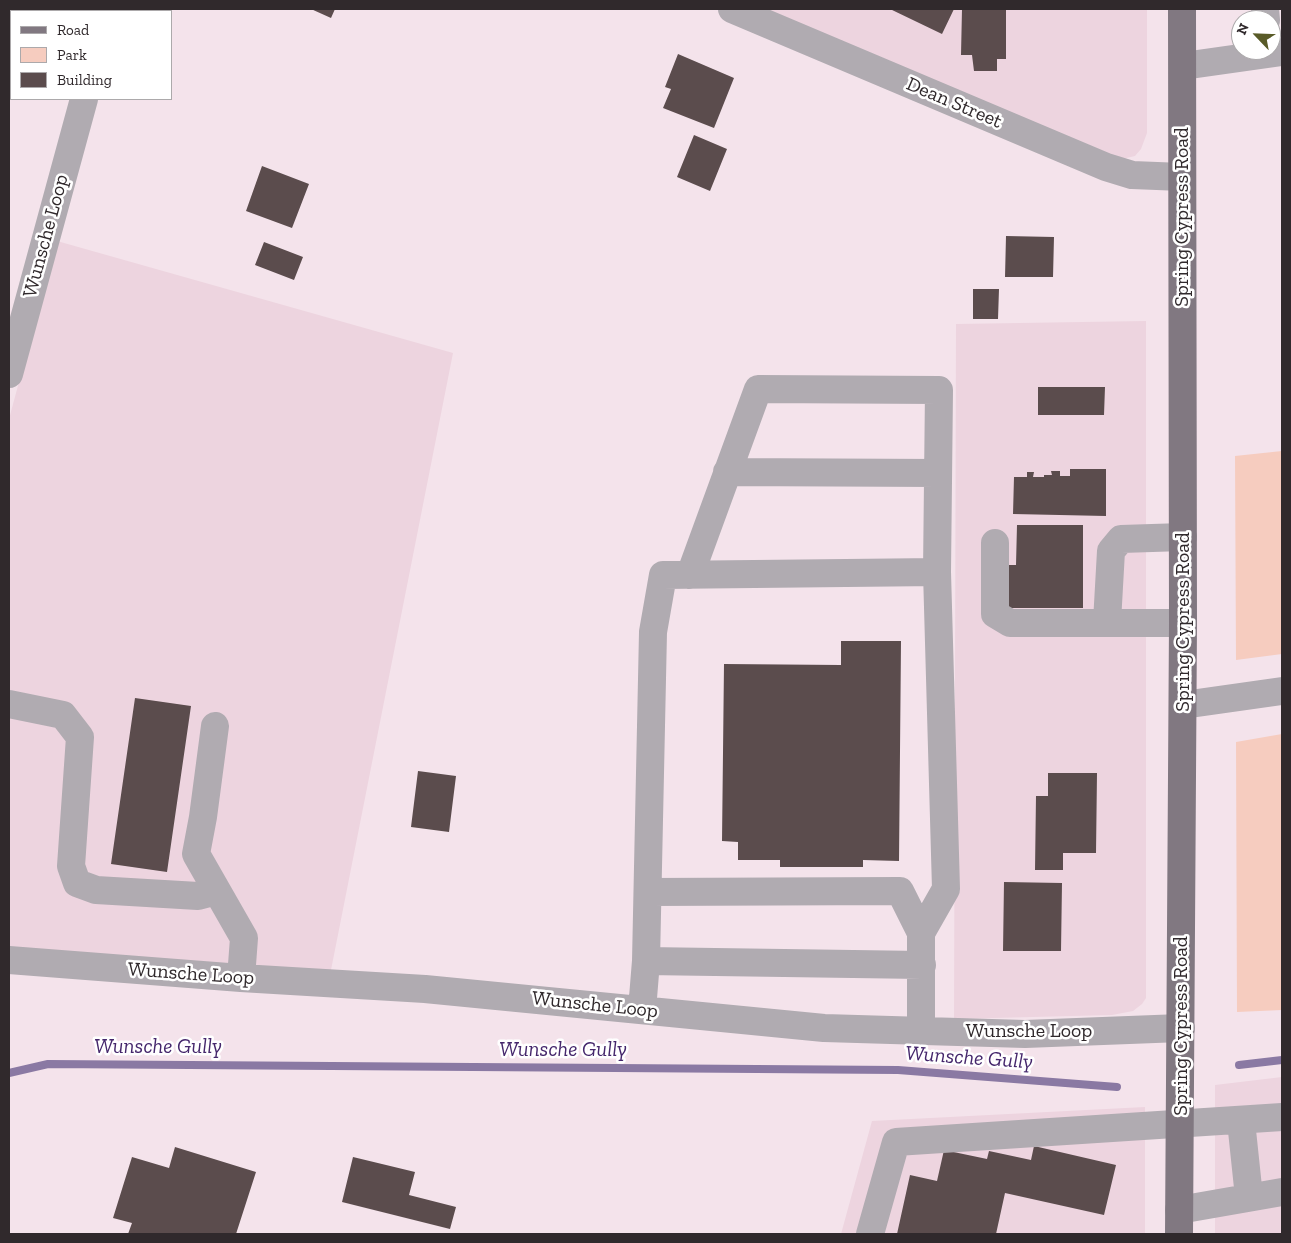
<!DOCTYPE html>
<html>
<head>
<meta charset="utf-8">
<style>
	body { margin:0 }
	#map { position:relative; width:1291px; height:1243px; overflow:hidden; background:#f4e3eb; font-family:"Zilla Slab",serif }
	canvas { display:block }
	.frame { position:absolute; inset:0; border:10px solid #30292c; pointer-events:none }
	.legend { position:absolute; left:10px; top:10px; width:162px; height:90px; box-sizing:border-box; background:#fff; border:1px solid #aca9ab; margin:0; padding:6px 9px; list-style:none; font-size:15px; color:#30292c }
	.legend li { display:flex; align-items:center; gap:10px; height:25px }
	.legend b { width:25px; border:1px solid #aca9ab }
	.north { position:absolute; left:1231px; top:10px; width:50px; height:50px; box-sizing:border-box; background:#fff; border:1px solid #aca9ab; border-radius:50%; rotate:294deg; font-size:14px; font-weight:700; line-height:20px; text-align:center; color:#30292c }
	.north::after { content:''; display:block; margin:auto; width:18px; height:22px; background:#595b28; clip-path:polygon(50% 0,100% 100%,50% 72%,0 100%) }
</style>
</head>
<body>
<div id="map">
<canvas width="1291" height="1243"></canvas>
<div class="frame"></div>
<ul class="legend">
<li><b style="height:6px;background:#817881"></b>Road</li>
<li><b style="height:14px;background:#f6ccbf"></b>Park</li>
<li><b style="height:14px;background:#5b4c4d"></b>Building</li>
</ul>
<div class="north">N</div>
</div>
<script>
const ctx = document.querySelector('canvas').getContext('2d');
ctx.lineJoin = 'round';
function fillPath(path, color) {
  ctx.fillStyle = color;
  ctx.fill(path, 'evenodd');
}
function poly(rows) {
  const path = new Path2D();
  for (const r of rows) {
    path.moveTo(r[0], r[1]);
    for (let i = 2; i < r.length; i += 2) path.lineTo(r[i], r[i + 1]);
  }
  return path;
}
function trace(path, color, width, dash) {
  ctx.strokeStyle = color;
  ctx.lineWidth = width;
  ctx.lineCap = dash ? 'butt' : 'round';
  ctx.setLineDash(dash || []);
  ctx.stroke(path);
}
function label(font, color, halo, rows, align = 'center') {
  ctx.font = font + ' "Zilla Slab",serif';
  ctx.lineWidth = 5;
  ctx.setLineDash([]);
  ctx.textBaseline = 'middle';
  ctx.strokeStyle = halo;
  ctx.fillStyle = color;
  for (const [text, x, y, turn = 0] of rows) {
    ctx.save();
    ctx.translate(x, y);
    ctx.rotate((+turn || 0) * Math.PI / 180);
    ctx.textAlign = isNaN(turn) ? turn : align;
    if (halo) ctx.strokeText(text, 0, 0);
    ctx.fillText(text, 0, 0);
    ctx.restore();
  }
}
const built = poly([
	[764,9,1147,9,1147,133,1141,149,1135,156,1122,159],
	[57,241,453,353,330,975,9,949,9,419],
	[1146,321,1146,998,1142,1004,1133,1011,1112,1015,954,1019,956,324],
	[1282,1077,1282,1234,1215,1234,1215,1085],
	[1145,1107,1145,1234,841,1234,872,1121]
]);
const green = poly([
	[1282,451,1282,654,1236,660,1235,456],
	[1282,734,1282,1010,1237,1012,1236,742]
]);
const stream = poly([
	[1239,1065,1282,1060],
	[9,1073,48,1064,898,1070,1117,1087]
]);
const building = poly([
	[311,9,335,9,331,18],
	[890,9,954,9,942,34],
	[962,9,1006,9,1006,59,997,59,997,71,974,71,972,55,961,55],
	[678,54,734,78,714,128,663,108,671,89,665,87],
	[694,135,727,149,710,191,677,177],
	[262,166,309,184,292,228,246,211],
	[1006,236,1054,237,1053,277,1005,277],
	[264,242,303,257,294,280,255,265],
	[973,289,999,289,998,319,973,319],
	[1038,387,1105,387,1104,415,1038,415],
	[1070,469,1106,469,1106,516,1013,514,1014,477,1027,477,1027,472,1034,472,1033,477,1044,477,1044,475,1052,475,1051,471,1060,471,1060,476,1070,476],
	[1017,525,1083,525,1083,608,999,608,999,565,1016,565],
	[841,641,901,641,899,861,863,860,863,867,780,867,780,860,738,860,738,842,722,841,724,664,841,665],
	[135,698,191,706,167,872,111,864],
	[418,771,456,776,449,832,411,827],
	[1048,773,1097,773,1096,853,1063,853,1063,870,1035,870,1036,796,1048,796],
	[1004,882,1062,883,1061,951,1003,951],
	[1034,1146,1116,1165,1104,1215,1005,1193,996,1234,897,1234,910,1175,937,1181,944,1150,987,1159,989,1151,1031,1160],
	[175,1147,256,1172,236,1234,128,1234,132,1223,113,1218,132,1157,169,1168],
	[353,1157,415,1172,409,1195,456,1207,450,1229,342,1202]
]);
const minor = poly([
	[732,9,1106,167,1132,175,1182,177],
	[1265,9,1266,20],
	[107,11,108,9],
	[1183,66,1282,52],
	[9,374,84,99],
	[727,472,938,473],
	[995,543,995,614,1010,623,1183,623],
	[690,575,758,389,939,390,937,572],
	[1107,622,1111,551,1121,539,1183,537],
	[9,704,63,715,80,737,71,866,77,883,96,890,198,896,217,891],
	[1183,705,1282,691],
	[215,726,203,817,196,854,244,938,241,978],
	[648,892,900,891,921,933,921,1030],
	[9,960,241,978,425,989,824,1028,1025,1034,1181,1028],
	[646,961,922,965],
	[642,1010,646,961,653,632,663,575,937,572,946,889,921,933],
	[1241,1121,1249,1197],
	[1179,1210,1282,1192],
	[870,1234,896,1142,1282,1117]
]);
const major = poly([
	[1179,1234,1183,623,1182,9]
]);
const streetNames = [
	["Dean Street",954,103,23],
	["Spring Cypress Road",1182,217,-90],
	["Wunsche Loop",46,236,-75],
	["Spring Cypress Road",1183,622,-90],
	["Wunsche Loop",191,974,4],
	["Wunsche Loop",595,1005,6],
	["Spring Cypress Road",1181,1026,-90],
	["Wunsche Loop",1029,1031]
];
const waterNames = [
	["Wunsche Gully",158,1047],
	["Wunsche Gully",563,1050],
	["Wunsche Gully",969,1058,4]
];
fillPath(built, '#edd4df');
fillPath(green, '#f6ccbf');
trace(stream, '#8a79a3', 8);
fillPath(building, '#5b4c4d');
trace(minor, '#b0abb1', 28);
trace(major, '#817881', 28);
label('20px', '#30292c', '#fff', streetNames);
label('italic 21px', '#45276c', '#fff', waterNames);
</script>
</body>
</html>
